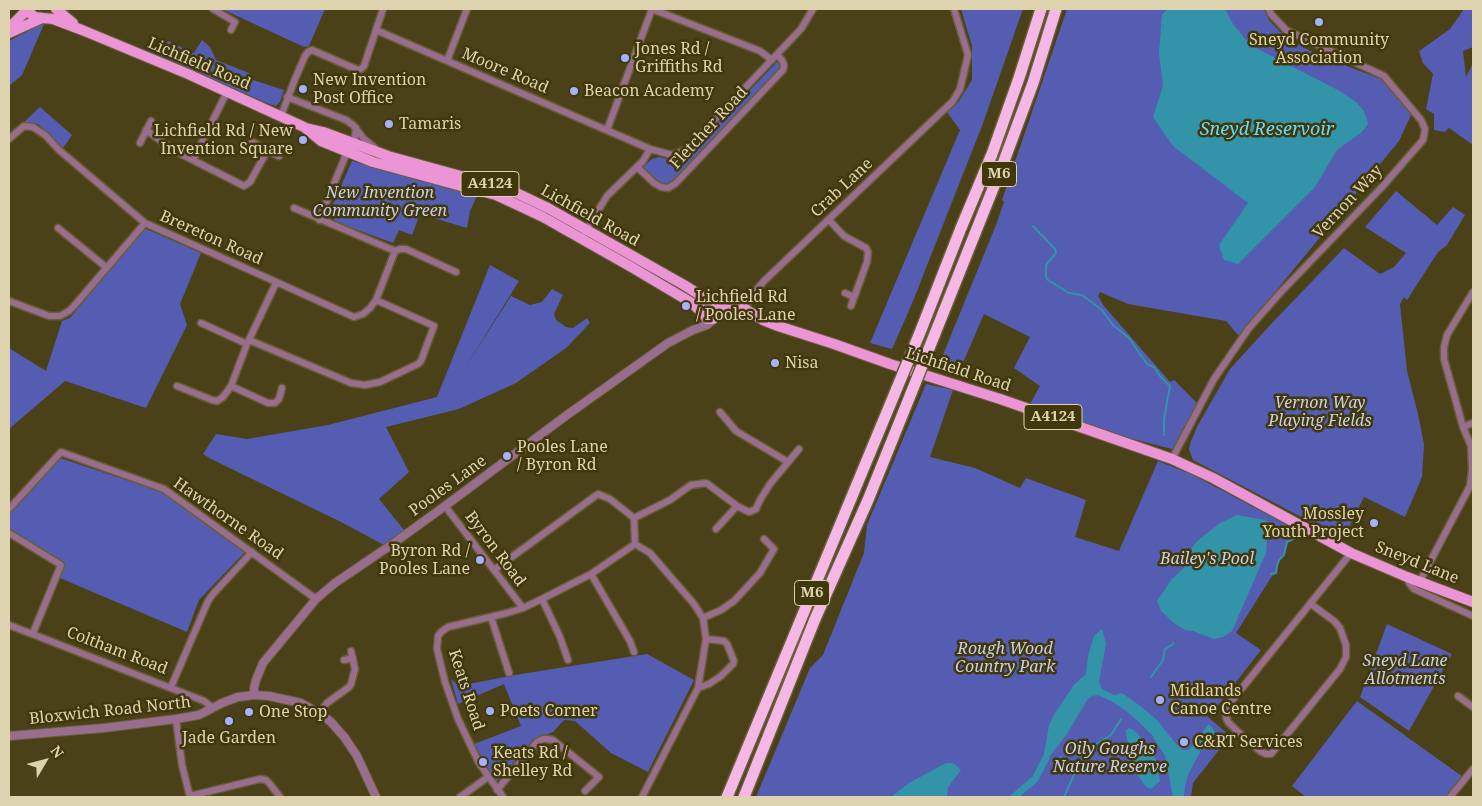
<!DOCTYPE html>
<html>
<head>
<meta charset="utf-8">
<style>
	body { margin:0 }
	#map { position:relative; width:1482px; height:806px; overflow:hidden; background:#4b4118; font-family:"Noto Serif",serif }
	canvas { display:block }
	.frame { position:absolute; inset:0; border:10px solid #ddd4af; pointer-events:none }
	.north { position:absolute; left:20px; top:736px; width:50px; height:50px; -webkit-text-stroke:4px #40370d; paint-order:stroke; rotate:53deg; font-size:14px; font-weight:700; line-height:20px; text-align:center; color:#ddd4af }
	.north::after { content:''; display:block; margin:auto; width:18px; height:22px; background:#ddd4af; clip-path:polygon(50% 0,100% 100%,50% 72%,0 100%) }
</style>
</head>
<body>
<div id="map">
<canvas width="1482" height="806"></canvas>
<div class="frame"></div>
<div class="north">N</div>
</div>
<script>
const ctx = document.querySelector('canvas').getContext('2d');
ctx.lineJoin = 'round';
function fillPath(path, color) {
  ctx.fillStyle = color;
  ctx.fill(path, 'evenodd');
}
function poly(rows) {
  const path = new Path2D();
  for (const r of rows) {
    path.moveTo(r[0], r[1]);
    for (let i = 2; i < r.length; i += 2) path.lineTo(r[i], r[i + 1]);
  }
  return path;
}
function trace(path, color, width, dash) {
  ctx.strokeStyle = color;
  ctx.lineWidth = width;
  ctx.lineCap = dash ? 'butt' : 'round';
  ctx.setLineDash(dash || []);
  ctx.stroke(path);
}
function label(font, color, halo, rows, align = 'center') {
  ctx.font = font + ' "Noto Serif",serif';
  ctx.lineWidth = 5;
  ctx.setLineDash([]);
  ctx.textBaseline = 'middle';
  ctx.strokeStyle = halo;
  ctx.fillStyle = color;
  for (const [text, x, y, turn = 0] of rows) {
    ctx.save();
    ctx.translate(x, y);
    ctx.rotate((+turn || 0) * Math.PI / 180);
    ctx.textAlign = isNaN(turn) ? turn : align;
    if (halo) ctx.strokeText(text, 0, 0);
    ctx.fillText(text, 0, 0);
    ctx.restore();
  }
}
const green = poly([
	[222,9,325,9,309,46,304,47],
	[961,9,1023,9,982,126,911,306,892,349,870,343,960,130,947,112,959,101,972,80,972,46],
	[1067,9,1264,9,1269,20,1286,38,1316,54,1383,80,1412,113,1399,141,1239,336,1226,321,1128,304,1100,292,1098,296,1104,306,1170,382,1174,380,1197,403,1177,443,1172,449,1091,428,1030,404,1040,386,1014,368,1030,337,984,314,959,372,938,367,996,225,1004,202,1002,200],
	[1464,9,1473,9,1473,47,1463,51,1466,77,1473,63,1473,145,1449,128,1445,132,1434,130,1434,114,1426,109,1433,74,1423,63,1419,51,1450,29],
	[45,22,22,75,9,86,9,41],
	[202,40,210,47,216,60,249,73,250,79,284,90,280,102,276,106,269,104,161,56,168,41,194,53],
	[778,61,780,66,777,73,670,183,665,185,657,180,643,167,652,159,659,157,668,159,679,159,687,155],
	[40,107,72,135,63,148,38,124,24,122],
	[352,161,478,194,470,211,467,228,420,214,412,235,399,230,393,243,336,222,329,213],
	[1396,191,1437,225,1453,207,1465,215,1447,245,1438,252,1407,300,1404,297,1400,304,1407,371,1418,414,1424,444,1422,477,1405,517,1364,497,1343,539,1193,460,1189,449,1191,441,1198,425,1230,369,1272,323,1344,248,1380,274,1394,267,1406,253,1365,227],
	[144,228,201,253,180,304,187,325,146,408,65,381,9,429,9,348,46,371,62,321,70,318],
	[490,265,519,281,463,371,511,296,530,305,542,302,552,289,563,295,554,314,556,320,566,327,573,328,587,318,590,323,566,348,516,383,459,409,386,427,409,472,379,499,404,530,384,545,341,522,211,459,203,454,216,434,247,439,328,425,437,397],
	[926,384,953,390,930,457,975,468,1020,488,1026,478,1086,500,1075,537,1119,551,1158,461,1193,475,1295,529,1300,530,1295,538,1287,542,1284,555,1279,560,1277,566,1276,573,1272,576,1236,633,1261,650,1211,714,1209,713,1207,716,1230,736,1193,783,1191,797,756,797,810,668,823,655,864,553,867,525],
	[60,458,162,492,245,552,199,600,187,632,60,578,60,562,9,530,9,514],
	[1387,624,1452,654,1409,731,1360,697],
	[647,654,694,680,648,772,611,753,575,721,564,720,553,732,533,740,496,782,474,744,521,726,504,684,458,704,451,679,459,686,515,675],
	[1357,701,1463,777,1446,797,1306,797,1292,786]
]);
const water = poly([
	[1167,9,1225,9,1233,24,1250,45,1338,90,1356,102,1364,111,1368,124,1362,132,1337,150,1315,187,1238,264,1224,260,1219,245,1248,203,1173,146,1153,117,1163,86,1159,53,1162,15],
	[1237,515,1265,520,1273,527,1267,539,1266,553,1232,631,1223,637,1214,639,1193,631,1185,630,1174,623,1161,611,1157,601,1172,579,1185,567,1189,552,1197,541,1220,523],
	[1102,629,1106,643,1099,682,1102,689,1114,695,1122,693,1139,705,1157,720,1175,743,1183,750,1188,750,1191,747,1209,724,1215,732,1215,734,1201,750,1188,775,1185,786,1184,797,1173,797,1165,756,1151,734,1140,723,1125,710,1109,700,1098,695,1092,696,1087,700,1067,734,1042,766,1049,725,1055,713,1074,685,1086,674,1088,656,1094,636],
	[1129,728,1134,730,1147,744,1156,760,1160,781,1151,789,1146,787,1131,766,1126,732,1126,730],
	[946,763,953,763,961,770,948,787,947,797,891,797,909,783]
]);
const stream = poly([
	[1033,226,1055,249,1056,253,1046,265,1046,277,1048,280,1069,293,1082,295,1102,310,1113,325,1129,338,1147,364,1154,367,1160,376,1170,386,1164,419,1164,435],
	[1271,574,1276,573,1277,566,1279,560,1284,555,1287,542,1295,538,1300,530],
	[1151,677,1163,660,1165,649,1172,645,1173,643],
	[1061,757,1069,763,1075,771],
	[1064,797,1082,757,1088,749,1111,735,1121,719]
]);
const canal = poly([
	[1014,797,1035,779,1046,758]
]);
const minor = poly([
	[213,9,235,22,231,30],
	[652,9,760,51,772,60],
	[376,30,650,149,672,155,686,150,801,29,813,9],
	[447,61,467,9],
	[287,97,346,120,353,125,364,139,375,148],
	[281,116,295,79,305,56,308,52,312,50,358,70,361,69,364,66,383,9],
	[146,130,175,151,244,186,250,182,267,151],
	[607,130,652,9],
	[9,139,24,126,33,127,45,135,59,150,145,223,354,317,363,314,370,308,376,300,395,251],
	[252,142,279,156],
	[140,143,151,121],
	[193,160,227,92],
	[637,167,654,183,661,187,668,188,675,184,783,70,784,65,782,60,777,55],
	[294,208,395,251,400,249,406,249,456,272],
	[319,220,345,157,355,138,356,128],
	[829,220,844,236,866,248,868,252,867,262,851,306],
	[58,228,107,268],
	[581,238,607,196,643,161,650,149],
	[845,293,854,297],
	[9,301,49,316,60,316,69,311,74,306,145,223],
	[745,309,750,298,764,281,953,101,960,89,968,55,954,9],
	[201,323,247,344],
	[249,340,351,383,365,385,380,382,418,364,421,361,434,326,376,300],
	[177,386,212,400,217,401,223,397,231,386,247,344,276,283],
	[231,386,268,403,275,403,279,399,282,388],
	[720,412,736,431,788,462],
	[1463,427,1473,423],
	[1172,459,1214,379,1249,328,1280,293,1382,187,1423,140,1424,135,1425,129,1421,120,1384,76,1286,30,1271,14,1269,9],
	[445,506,523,608],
	[9,509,61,452,164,489,316,599],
	[716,529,737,506,749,512,756,509,760,500,770,484,799,449],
	[9,533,61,565,33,633],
	[635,544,650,553,694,604,703,618,706,639,698,688,642,797],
	[494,570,598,494,610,499,634,518,670,500,691,485,699,484,706,483,709,485,737,506],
	[591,574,630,641,634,652],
	[1407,577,1409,583,1414,589,1473,616],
	[1420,581,1470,486,1472,470,1471,446,1463,427,1444,359,1444,347,1447,335,1473,292],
	[542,599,560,637,568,660],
	[1311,604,1334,621,1340,628,1346,645,1346,657,1340,669,1271,754,1266,754,1260,751,1237,731,1228,722,1226,717,1227,709,1230,703,1351,553],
	[491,617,509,673],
	[703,618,721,610,734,601,760,573,774,549,764,539],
	[9,625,204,701,213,708],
	[344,660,353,658],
	[171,687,208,601,213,594,252,552],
	[698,688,709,684,721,676,733,664,734,661,727,644,724,641,706,639],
	[1458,696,1473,707],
	[319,713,327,703,349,687,351,684,355,669,351,651],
	[176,719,182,765,190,797],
	[497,790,537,742,543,739,547,739,553,740,599,777,585,791],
	[190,796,260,779,266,780,270,784,280,797],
	[460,797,488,777],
	[503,797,479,763,458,719,445,682,437,649,438,636,441,632,448,627,507,613,523,608,542,599,591,574,635,544,634,518],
	[1450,797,1473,769]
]);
const tertiary = poly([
	[254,695,254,688,256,680,263,663,316,599,335,583,391,545,445,506,567,415,668,343,693,330,707,325,715,318],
	[9,736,104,728,176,719,199,715,222,703,238,697,254,695,269,696,301,703,319,713,331,722,345,738,357,756,376,797]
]);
const primary = poly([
	[28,9,31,14,35,17,43,18],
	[56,9,73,23],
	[43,18,53,19,82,30,188,74,304,127,321,141,373,162,461,186,496,195,509,201,543,217,633,268,692,303,703,314],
	[9,28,28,9],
	[9,33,42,18],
	[306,128,323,132,388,156,508,189,548,208,684,285,700,295,710,304],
	[713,305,717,308,718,315,713,319,707,319,703,312,704,308,707,305,710,304,737,306,745,309,763,320,778,326,834,344,890,364,1000,399,1172,459,1213,478,1351,553,1407,577,1473,602],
	[716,317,725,314,736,313,745,309]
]);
const motorway = poly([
	[921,330,961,228,992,154,1019,78,1041,9],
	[934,336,1004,161,1033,83,1056,9],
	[727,797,897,388],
	[744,797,815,619,868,500,912,391]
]);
const motorwayBridge = poly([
	[897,388,921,330],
	[912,391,934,336]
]);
const markers = [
	[1319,22,5,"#a4b2fc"],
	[625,58,5,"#a4b2fc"],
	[303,89,5,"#a4b2fc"],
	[574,91,5,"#a4b2fc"],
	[389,124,5,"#a4b2fc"],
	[303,140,5,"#a4b2fc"],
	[686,306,5,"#a4b2fc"],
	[775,363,5,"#a4b2fc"],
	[507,456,5,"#a4b2fc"],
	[1374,523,5,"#a4b2fc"],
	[480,560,5,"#a4b2fc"],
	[1160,700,5,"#a4b2fc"],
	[490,711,5,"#a4b2fc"],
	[249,712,5,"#a4b2fc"],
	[229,721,5,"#a4b2fc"],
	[1184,742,5,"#a4b2fc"],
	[483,762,5,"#a4b2fc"]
];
const shields = [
	[999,174,35],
	[490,184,58],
	[1053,417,58],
	[812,593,35]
];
const shieldNames = [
	["M6",999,174],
	["A4124",490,184],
	["A4124",1053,417],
	["M6",812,593]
];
const poiNames = [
	["Sneyd Community",1319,40,"center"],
	["Association",1319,58,"center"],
	["Jones Rd /",635,49],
	["Griffiths Rd",635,67],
	["New Invention",313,80],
	["Post Office",313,98],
	["Beacon Academy",584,91],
	["Tamaris",399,124],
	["Lichfield Rd / New",293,131,"right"],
	["Invention Square",293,149,"right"],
	["Lichfield Rd",696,297],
	["/ Pooles Lane",696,315],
	["Nisa",785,363],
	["Pooles Lane",517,447],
	["/ Byron Rd",517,465],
	["Mossley",1364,514,"right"],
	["Youth Project",1364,532,"right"],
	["Byron Rd /",470,551,"right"],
	["Pooles Lane",470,569,"right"],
	["Midlands",1170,691],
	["Canoe Centre",1170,709],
	["Poets Corner",500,711],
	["One Stop",259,712],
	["Jade Garden",229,738,"center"],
	["C&RT Services",1194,742],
	["Keats Rd /",493,753],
	["Shelley Rd",493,771]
];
const streetNames = [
	["Lichfield Road",199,64,23],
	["Moore Road",505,71,23],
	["Fletcher Road",709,128,-47],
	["Crab Lane",842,188,-43],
	["Vernon Way",1348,202,-47],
	["Lichfield Road",590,216,29],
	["Brereton Road",211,238,24],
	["Lichfield Road",958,370,18],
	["Pooles Lane",448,486,-36],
	["Hawthorne Road",228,519,35],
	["Byron Road",495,549,53],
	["Sneyd Lane",1417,563,22],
	["Coltham Road",117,651,21],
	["Keats Road",466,690,72],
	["Bloxwich Road North",110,711,-6]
];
const parkNames = [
	["New Invention",380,193],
	["Community Green",380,211],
	["Vernon Way",1320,403],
	["Playing Fields",1320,421],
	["Bailey's Pool",1207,559],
	["Rough Wood",1005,649],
	["Country Park",1005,667],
	["Sneyd Lane",1405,661],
	["Allotments",1405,679],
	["Oily Goughs",1110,749],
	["Nature Reserve",1110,767]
];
const waterNames = [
	["Sneyd Reservoir",1267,130]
];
fillPath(green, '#545db1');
fillPath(water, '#3394a9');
trace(stream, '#3394a9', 2);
trace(canal, '#3394a9', 7);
trace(minor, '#685e36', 9);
trace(tertiary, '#685e36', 10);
trace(primary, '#685e36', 12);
trace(motorway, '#685e36', 14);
trace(minor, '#986d8d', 6);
trace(tertiary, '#986d8d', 8);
trace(primary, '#eb95d7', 10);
trace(motorway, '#f5b7e5', 11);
trace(motorwayBridge, '#685e36', 14, []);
trace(motorwayBridge, '#f5b7e5', 11);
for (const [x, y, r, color] of markers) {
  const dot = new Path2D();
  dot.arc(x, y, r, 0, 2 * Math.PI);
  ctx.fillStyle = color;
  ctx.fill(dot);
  trace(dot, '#40370d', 2);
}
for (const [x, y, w] of shields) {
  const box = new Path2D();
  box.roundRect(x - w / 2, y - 12.5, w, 25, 4);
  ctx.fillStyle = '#40370d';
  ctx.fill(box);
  trace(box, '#ddd4af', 1);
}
label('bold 15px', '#ddd4af', null, shieldNames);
label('16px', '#ddd4af', '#40370d', poiNames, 'left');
label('16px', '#ddd4af', '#40370d', streetNames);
label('italic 16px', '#c9cfe9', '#40370d', parkNames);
label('italic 18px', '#67dcf7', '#40370d', waterNames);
</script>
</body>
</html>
